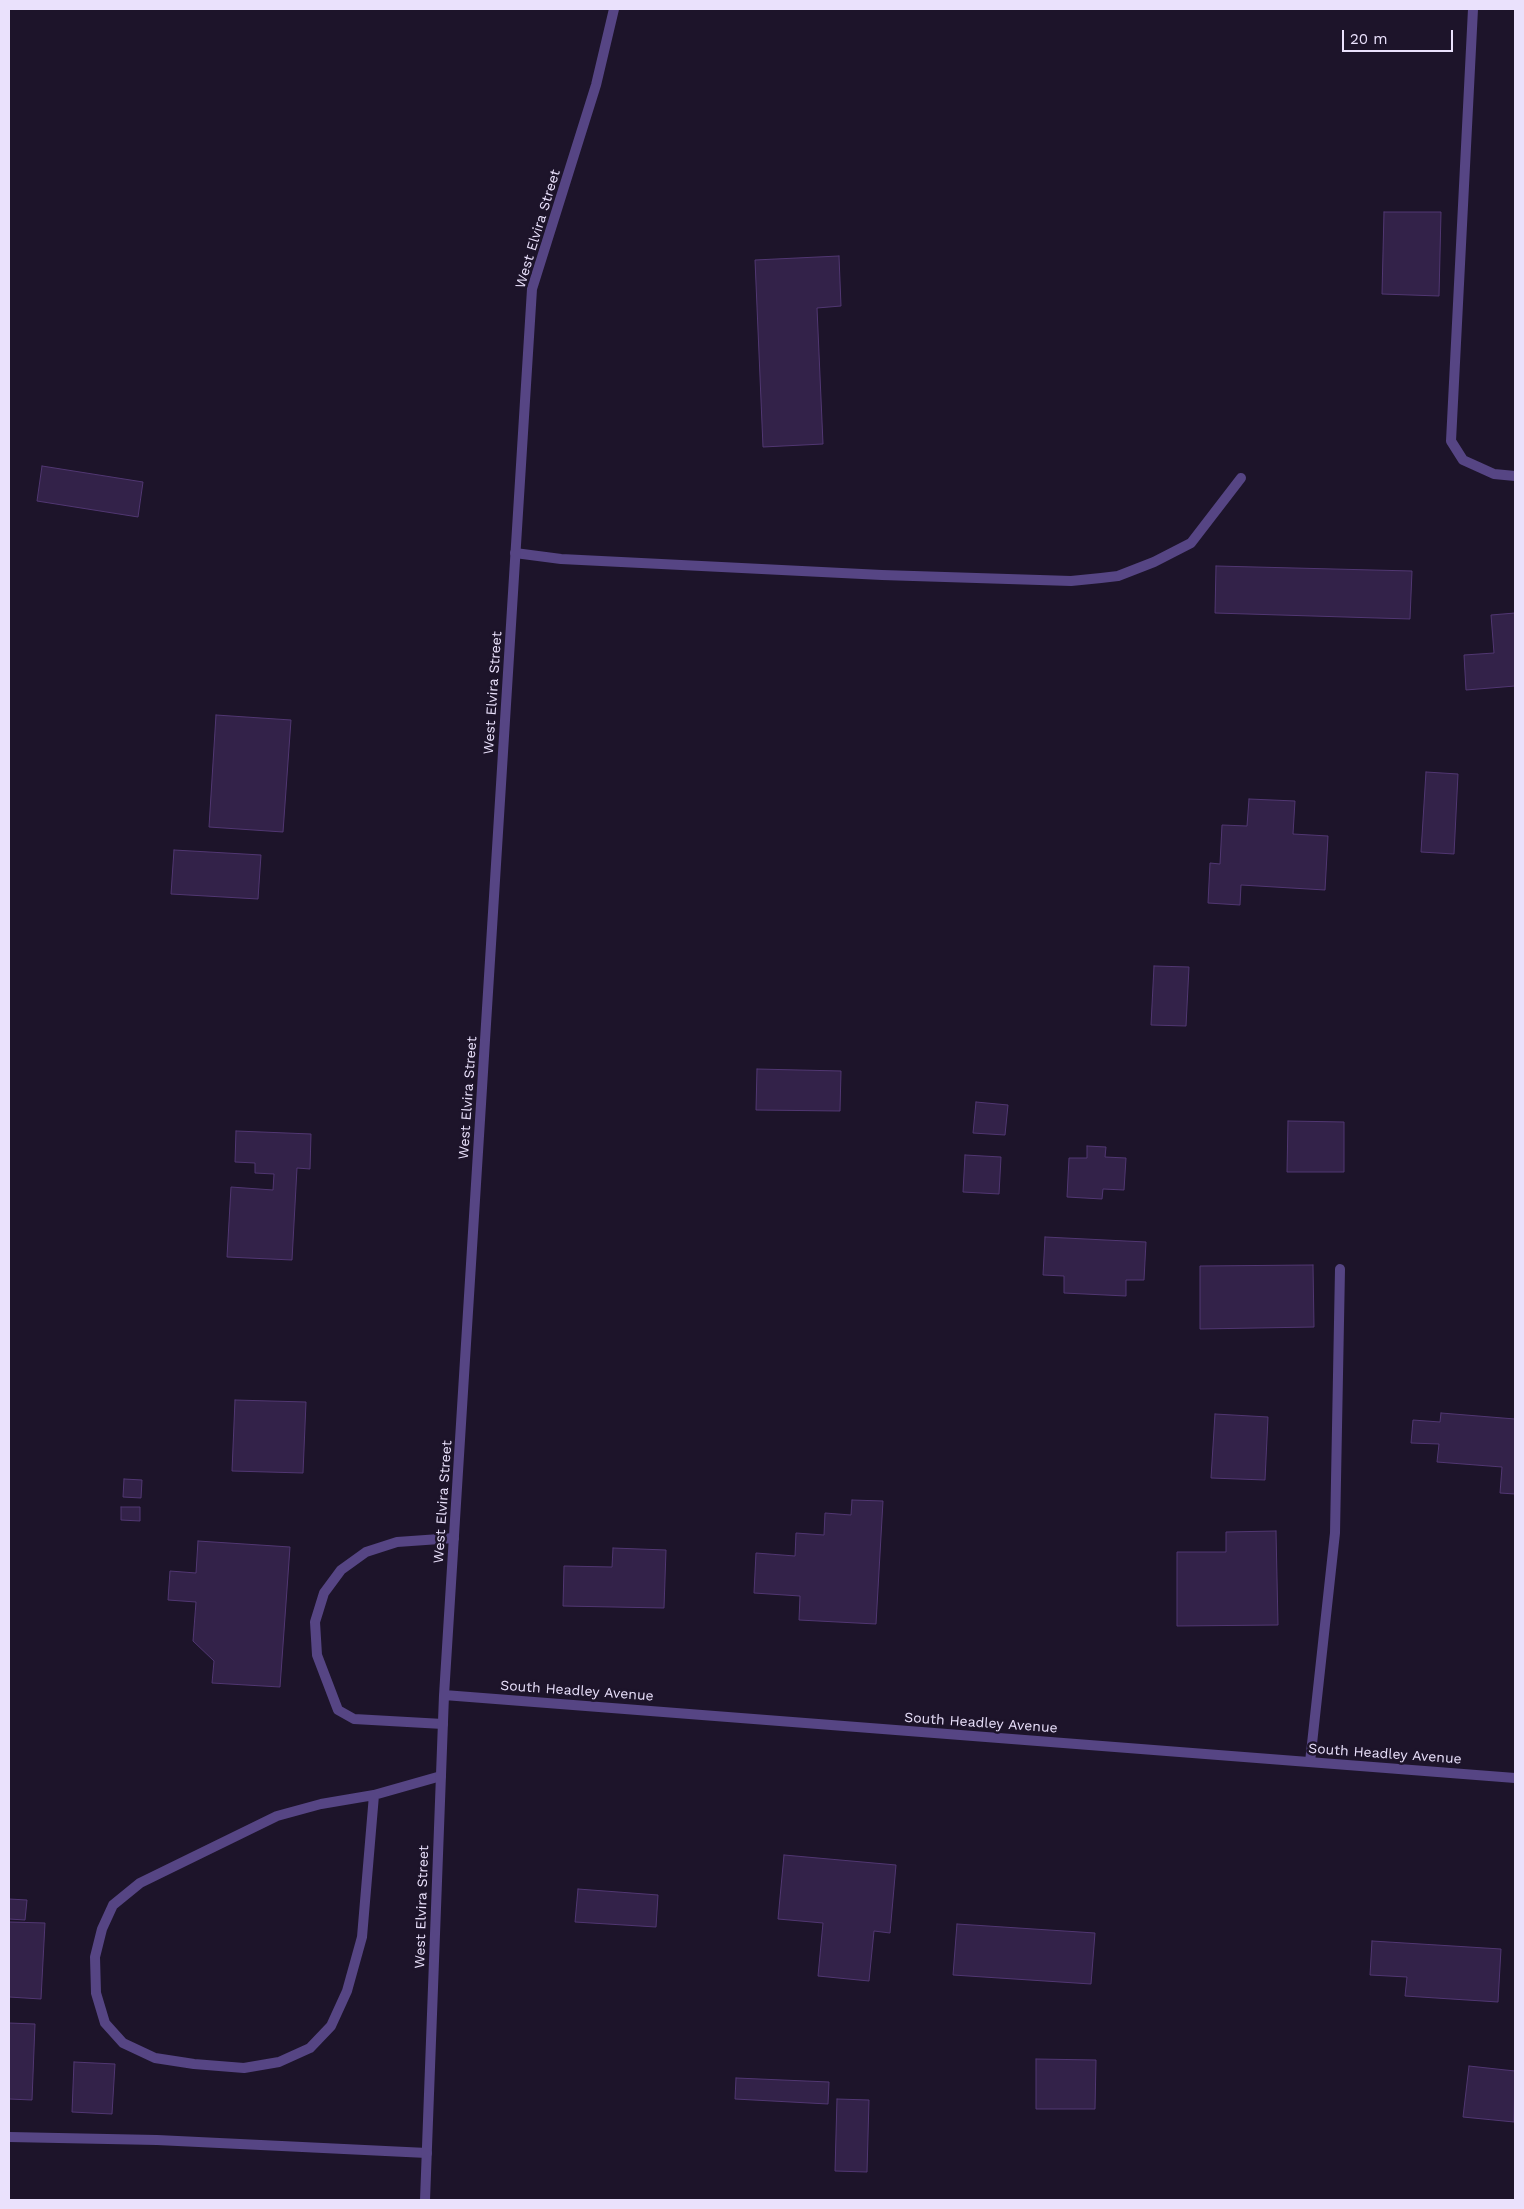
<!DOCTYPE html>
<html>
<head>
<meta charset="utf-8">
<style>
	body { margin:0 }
	#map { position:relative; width:1524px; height:2209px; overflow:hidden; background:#1d142a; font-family:"Work Sans",sans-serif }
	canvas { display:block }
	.frame { position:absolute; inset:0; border:10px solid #eae1fc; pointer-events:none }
	.scale { position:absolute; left:1342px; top:30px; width:111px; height:22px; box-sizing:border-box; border:2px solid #eae1fc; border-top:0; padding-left:6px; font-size:15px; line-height:18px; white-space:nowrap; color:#eae1fc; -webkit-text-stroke:4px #1d142a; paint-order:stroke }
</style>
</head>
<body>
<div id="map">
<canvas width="1524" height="2209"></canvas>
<div class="frame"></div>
<div class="scale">20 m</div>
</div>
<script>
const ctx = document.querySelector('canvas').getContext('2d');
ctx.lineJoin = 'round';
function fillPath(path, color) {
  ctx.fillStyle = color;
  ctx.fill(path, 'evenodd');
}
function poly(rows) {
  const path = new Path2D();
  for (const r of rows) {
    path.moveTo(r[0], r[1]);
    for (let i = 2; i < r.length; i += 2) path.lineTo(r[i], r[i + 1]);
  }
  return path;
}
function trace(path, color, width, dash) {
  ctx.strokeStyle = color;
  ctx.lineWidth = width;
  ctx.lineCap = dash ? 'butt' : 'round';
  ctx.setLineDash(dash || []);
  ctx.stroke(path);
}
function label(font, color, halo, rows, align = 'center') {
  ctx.font = font + ' "Work Sans",sans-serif';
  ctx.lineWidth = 5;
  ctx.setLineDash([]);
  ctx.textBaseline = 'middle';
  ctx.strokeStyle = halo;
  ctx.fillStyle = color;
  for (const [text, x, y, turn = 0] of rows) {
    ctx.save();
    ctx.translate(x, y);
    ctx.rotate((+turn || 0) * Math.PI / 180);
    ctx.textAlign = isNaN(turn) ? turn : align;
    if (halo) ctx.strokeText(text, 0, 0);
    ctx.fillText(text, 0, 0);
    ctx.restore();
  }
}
const building = poly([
	[1384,212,1441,212,1439,296,1382,294,1384,212],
	[839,256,841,306,817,308,823,444,763,447,755,260,839,256],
	[42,466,143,482,138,517,37,501,42,466],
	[1216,566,1412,571,1410,619,1215,613,1216,566],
	[1515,613,1515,686,1466,690,1464,655,1494,653,1491,615,1515,613],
	[216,715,291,720,283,832,209,827,216,715],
	[1426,772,1458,774,1454,854,1421,852,1426,772],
	[1249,799,1295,801,1293,834,1328,836,1325,890,1241,885,1240,905,1208,903,1210,863,1220,864,1222,825,1247,826,1249,799],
	[174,850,261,855,258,899,171,894,174,850],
	[1154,966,1189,967,1186,1026,1151,1025,1154,966],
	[757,1069,841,1071,840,1111,756,1110,757,1069],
	[976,1102,1008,1105,1005,1135,973,1133,976,1102],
	[1288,1121,1344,1122,1344,1172,1287,1172,1288,1121],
	[236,1131,311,1134,310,1169,297,1168,292,1260,227,1257,231,1187,273,1190,274,1174,255,1173,255,1163,235,1162,236,1131],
	[1087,1146,1106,1147,1105,1157,1126,1158,1124,1190,1103,1189,1102,1199,1067,1197,1069,1158,1087,1158,1087,1146],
	[965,1155,1001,1157,999,1194,963,1192,965,1155],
	[1045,1237,1146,1242,1144,1280,1126,1280,1126,1296,1064,1293,1064,1276,1043,1275,1045,1237],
	[1313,1265,1314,1327,1200,1329,1200,1266,1313,1265],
	[235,1400,306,1402,303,1473,232,1471,235,1400],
	[1441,1413,1515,1419,1515,1494,1500,1493,1502,1467,1437,1462,1439,1444,1411,1443,1413,1420,1440,1422,1441,1413],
	[1215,1414,1268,1417,1265,1480,1211,1478,1215,1414],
	[124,1479,142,1480,141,1498,123,1497,124,1479],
	[852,1500,883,1501,876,1624,799,1620,800,1596,754,1593,756,1553,795,1556,796,1533,824,1535,825,1513,851,1515,852,1500],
	[121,1507,140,1507,140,1521,121,1520,121,1507],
	[1276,1531,1278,1625,1177,1626,1177,1552,1226,1552,1226,1532,1276,1531],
	[198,1541,290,1547,280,1687,212,1683,214,1661,193,1641,196,1602,168,1600,170,1571,196,1573,198,1541],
	[613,1548,666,1550,664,1608,563,1606,564,1566,612,1567,613,1548],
	[784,1855,896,1865,890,1933,874,1931,869,1981,818,1976,823,1923,778,1919,784,1855],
	[578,1889,658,1895,656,1927,575,1922,578,1889],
	[9,1899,27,1900,25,1920,9,1919,9,1899],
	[9,1922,45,1923,41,1999,9,1997,9,1922],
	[957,1924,1095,1933,1091,1984,953,1975,957,1924],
	[1372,1941,1501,1949,1498,2002,1405,1996,1407,1977,1370,1975,1372,1941],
	[9,2023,35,2024,32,2100,9,2099,9,2023],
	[1036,2059,1096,2060,1095,2109,1036,2109,1036,2059],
	[74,2062,115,2064,112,2114,72,2112,74,2062],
	[1469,2066,1515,2071,1514,2122,1463,2117,1469,2066],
	[736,2078,829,2082,828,2104,735,2099,736,2078],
	[837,2099,869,2100,867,2172,835,2171,837,2099]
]);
const lane = poly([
	[1473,9,1451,441,1463,460,1494,474,1515,476],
	[515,553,561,559,882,575,1071,581,1101,578,1118,576,1154,562,1191,543,1241,478],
	[443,1724,354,1719,338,1710,317,1655,315,1622,324,1593,341,1570,366,1552,397,1542,454,1538],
	[1310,1762,1335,1533,1340,1269],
	[374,1795,362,1937,347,1991,331,2026,310,2048,279,2062,244,2068,194,2064,155,2058,123,2043,105,2023,96,1993,95,1957,102,1929,113,1905,140,1883,277,1816,321,1804,374,1795,441,1776],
	[9,2137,157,2140,427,2153]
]);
const street = poly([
	[444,1695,1515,1778],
	[425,2200,444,1695,532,289,596,85,614,9]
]);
const streetNames = [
	["West Elvira Street",538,229,-73],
	["West Elvira Street",493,693,-86],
	["West Elvira Street",468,1098,-86],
	["West Elvira Street",443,1502,-86],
	["South Headley Avenue",577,1691,4],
	["South Headley Avenue",981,1723,4],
	["South Headley Avenue",1385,1754,4],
	["West Elvira Street",422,1907,-88]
];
fillPath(building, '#332249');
trace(building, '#513772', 1);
trace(lane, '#564584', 10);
trace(street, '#564584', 10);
label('14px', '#eae1fc', '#1d142a', streetNames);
</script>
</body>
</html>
